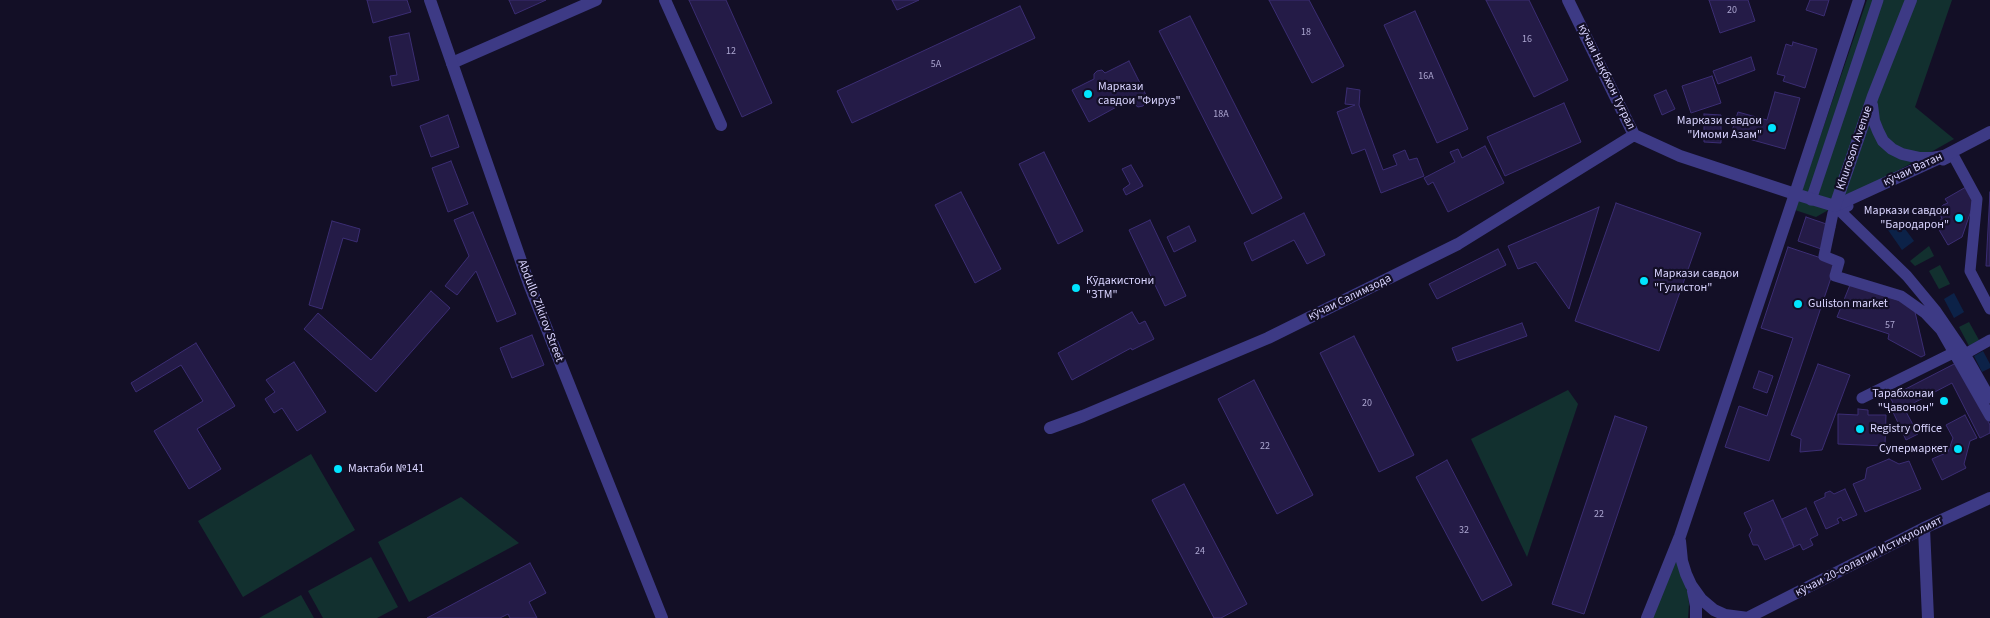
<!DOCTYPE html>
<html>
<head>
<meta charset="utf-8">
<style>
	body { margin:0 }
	canvas { display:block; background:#130f26 }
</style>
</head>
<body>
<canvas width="1990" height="618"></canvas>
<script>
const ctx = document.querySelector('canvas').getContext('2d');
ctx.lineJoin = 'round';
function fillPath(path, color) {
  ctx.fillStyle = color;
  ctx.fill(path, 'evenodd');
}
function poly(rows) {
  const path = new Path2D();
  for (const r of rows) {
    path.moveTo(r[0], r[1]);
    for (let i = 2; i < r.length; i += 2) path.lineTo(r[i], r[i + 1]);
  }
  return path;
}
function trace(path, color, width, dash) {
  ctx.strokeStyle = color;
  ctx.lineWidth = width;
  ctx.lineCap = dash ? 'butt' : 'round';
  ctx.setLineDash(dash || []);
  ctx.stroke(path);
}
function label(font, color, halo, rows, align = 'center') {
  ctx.font = font + ' "Source Sans 3",sans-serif';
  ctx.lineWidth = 4.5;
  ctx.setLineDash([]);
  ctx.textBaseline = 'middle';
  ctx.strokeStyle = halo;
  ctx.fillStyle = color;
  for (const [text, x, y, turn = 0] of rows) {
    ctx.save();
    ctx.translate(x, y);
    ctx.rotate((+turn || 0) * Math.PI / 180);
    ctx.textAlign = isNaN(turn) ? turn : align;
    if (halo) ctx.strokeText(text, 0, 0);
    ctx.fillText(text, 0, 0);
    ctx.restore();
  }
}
const green = poly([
	[1867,0,1952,0,1915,107,1954,139,1816,217,1795,210],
	[1929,246,1934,256,1915,266,1910,261],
	[1940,265,1950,284,1939,289,1929,271],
	[1969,322,1979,340,1969,346,1959,327],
	[1568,390,1578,404,1527,557,1471,439],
	[311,454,355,530,243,597,198,521],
	[461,497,519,543,409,602,378,542],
	[1673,549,1687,586,1689,604,1688,618,1648,618],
	[371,557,398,607,377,618,323,618,308,591],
	[301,595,314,618,259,618]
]);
const water = poly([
	[1900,222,1914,241,1902,250,1888,230],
	[1954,293,1964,312,1954,318,1944,299],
	[1983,351,1990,364,1990,368,1982,372,1974,356]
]);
const building = poly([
	[367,0,407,0,411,12,373,23,367,0],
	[509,0,546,0,515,14,509,0],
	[689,0,726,0,772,103,742,117,689,0],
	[892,0,919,0,897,10,892,0],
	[1269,0,1309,0,1344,66,1312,83,1269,0],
	[1486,0,1529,0,1568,80,1534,97,1486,0],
	[1709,0,1748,0,1755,21,1720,33,1709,0],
	[1810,0,1829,0,1824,16,1806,10,1810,0],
	[1020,6,1035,38,852,123,837,91,1020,6],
	[1415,11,1468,129,1437,143,1384,25,1415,11],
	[1190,16,1282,198,1252,214,1159,31,1190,16],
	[409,33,419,80,392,86,390,76,397,75,389,37,409,33],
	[1793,42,1817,49,1805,88,1783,81,1785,76,1777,74,1786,44,1792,46,1793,42],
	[1751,57,1755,70,1718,84,1713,71,1751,57],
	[1129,61,1147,97,1146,102,1143,106,1138,107,1134,104,1131,99,1089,122,1072,90,1094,79,1094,74,1097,71,1102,70,1105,73,1129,61],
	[1712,76,1721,103,1691,113,1682,86,1712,76],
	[1347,88,1360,90,1359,105,1383,170,1397,165,1393,155,1405,150,1409,160,1417,158,1424,176,1381,193,1365,149,1352,154,1337,112,1355,105,1345,104,1347,88],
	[1666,90,1675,109,1662,115,1654,95,1666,90],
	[1775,92,1800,98,1785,149,1731,134,1738,112,1767,120,1775,92],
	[1564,103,1581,142,1505,176,1487,137,1564,103],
	[1704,114,1721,115,1721,143,1704,142,1704,114],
	[448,115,459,147,431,157,420,126,448,115],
	[1485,146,1504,183,1448,212,1433,182,1428,185,1424,178,1455,162,1450,152,1458,149,1462,158,1485,146],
	[1044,152,1083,231,1058,244,1019,164,1044,152],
	[451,161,468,204,448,212,432,168,451,161],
	[1131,165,1143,186,1126,195,1123,189,1130,184,1122,169,1131,165],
	[1966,187,1974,202,1962,237,1948,245,1935,223,1942,219,1939,211,1943,205,1948,203,1945,199,1966,187],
	[961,192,1001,269,975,283,935,205,961,192],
	[1990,192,1990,266,1986,266,1990,192],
	[1616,203,1701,233,1659,351,1575,321,1616,203],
	[1599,207,1569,309,1536,262,1518,269,1508,246,1599,207],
	[473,212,516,314,497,322,476,271,457,295,445,286,469,256,454,220,473,212],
	[1304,213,1325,255,1307,264,1294,240,1252,261,1244,243,1304,213],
	[1806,217,1835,227,1827,251,1798,241,1806,217],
	[1150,220,1186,296,1165,306,1129,230,1150,220],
	[332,221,360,229,357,242,343,238,322,309,309,305,332,221],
	[1189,226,1196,241,1174,252,1167,237,1189,226],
	[1788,247,1836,263,1769,461,1725,447,1739,406,1767,416,1793,338,1761,328,1788,247],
	[1498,249,1506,265,1437,299,1429,284,1498,249],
	[1850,285,1908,303,1915,312,1925,355,1921,357,1888,339,1889,334,1837,317,1850,285],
	[431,291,450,308,376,392,304,329,318,313,371,360,431,291],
	[1132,312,1139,324,1145,321,1154,339,1132,350,1131,348,1072,380,1058,353,1132,312],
	[1522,323,1527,336,1457,361,1452,348,1522,323],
	[532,335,544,365,512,378,500,348,532,335],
	[1354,336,1414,455,1379,472,1320,353,1354,336],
	[196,343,235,406,197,429,221,469,189,489,154,431,203,401,181,365,136,392,131,383,196,343],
	[294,362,326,412,297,431,282,408,274,413,265,399,275,392,266,380,294,362],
	[1958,362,1990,425,1990,433,1980,438,1952,383,1904,408,1918,434,1906,440,1893,412,1897,411,1890,397,1958,362],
	[1818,364,1850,375,1822,450,1800,452,1801,439,1791,435,1818,364],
	[1759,371,1773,376,1767,393,1753,388,1759,371],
	[1254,380,1313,495,1277,514,1218,399,1254,380],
	[1858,409,1868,410,1868,415,1886,415,1885,446,1838,444,1838,414,1858,415,1858,409],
	[1965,415,1977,438,1970,441,1964,464,1966,468,1942,480,1932,459,1948,452,1953,438,1946,425,1965,415],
	[1615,416,1647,427,1584,614,1552,604,1615,416],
	[1889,459,1899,464,1909,461,1921,489,1865,512,1853,484,1865,479,1867,468,1889,459],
	[1447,460,1512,585,1482,601,1416,477,1447,460],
	[1184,484,1247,604,1221,618,1214,618,1152,500,1184,484],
	[1845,489,1857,515,1843,521,1841,517,1837,519,1839,523,1826,529,1814,502,1825,497,1825,493,1830,491,1834,494,1845,489],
	[1773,500,1794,547,1765,560,1758,545,1753,545,1749,535,1752,530,1744,513,1773,500],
	[1806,508,1818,535,1810,539,1813,545,1803,550,1800,544,1794,547,1782,519,1806,508],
	[530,563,546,593,529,602,537,618,510,618,508,614,500,618,427,618,530,563]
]);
const pedestrian = poly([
	[1943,160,1953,155,1977,199,1970,271,1990,309],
	[1811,200,1878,0],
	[1835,206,1907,276,1936,311,1962,349,1990,398],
	[1848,206,1833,213,1824,256,1839,262,1835,276,1901,296,1925,313,1941,330,1990,416],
	[1965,354,1990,340],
	[1862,398,1961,349]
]);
const minor = poly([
	[665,0,721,125],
	[1568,0,1634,135,1680,156,1795,194],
	[452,63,596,0],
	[1835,206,1944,156,1990,132],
	[1050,428,1083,416,1268,338,1458,244,1634,135]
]);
const tertiary = poly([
	[430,0,529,284,662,618],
	[1859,0,1795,194,1835,206,1873,96,1911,0],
	[1872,105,1874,121,1878,131,1883,141,1892,149,1902,154,1920,158,1932,158,1944,156],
	[1924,528,1928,618],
	[1680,541,1682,561,1686,574,1691,585,1701,599,1714,610,1725,615,1748,618],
	[1693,591,1696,606,1696,618],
	[1647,618,1680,536,1795,194],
	[1747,618,1924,528,1990,498]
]);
const markers = [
	[1088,94,5,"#00e5ff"],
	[1772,128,5,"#00e5ff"],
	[1959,218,5,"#00e5ff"],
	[1644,281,5,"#00e5ff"],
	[1076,288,5,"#00e5ff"],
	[1798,304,5,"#00e5ff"],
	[1944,401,5,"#00e5ff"],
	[1860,429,5,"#00e5ff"],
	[1958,449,5,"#00e5ff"],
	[338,469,5,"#00e5ff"]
];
const numberNames = [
	["20",1732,11],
	["18",1306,33],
	["16",1527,40],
	["12",731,52],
	["5А",936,65],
	["16А",1426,77],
	["18А",1221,115],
	["57",1890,326],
	["20",1367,404],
	["22",1265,447],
	["22",1599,515],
	["32",1464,531],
	["24",1200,552]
];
const streetNames = [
	["кӯчаи Нақбхон Туғрал",1606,77,64],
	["Khuroson Avenue",1855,148,-71],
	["кӯчаи Ватан",1913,170,-25],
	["кӯчаи Салимзода",1350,298,-26],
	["Abdullo Zikirov Street",540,311,69],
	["кӯчаи 20-солагии Истиқлолият",1869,557,-27]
];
const poiNames = [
	["Маркази",1098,87],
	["савдои \"Фируз\"",1098,101],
	["Маркази савдои",1762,121,"right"],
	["\"Имоми Азам\"",1762,135,"right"],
	["Маркази савдои",1949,211,"right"],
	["\"Бародарон\"",1949,225,"right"],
	["Маркази савдои",1654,274],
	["\"Гулистон\"",1654,288],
	["Кӯдакистони",1086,281],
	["\"ЗТМ\"",1086,295],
	["Guliston market",1808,304],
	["Тарабхонаи",1934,394,"right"],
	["\"Ҷавонон\"",1934,408,"right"],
	["Registry Office",1870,429],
	["Супермаркет",1948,449,"right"],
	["Мактаби №141",348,469]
];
fillPath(green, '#12302f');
fillPath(water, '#0c2248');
fillPath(building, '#241b47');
trace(building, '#3b2d73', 1);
trace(pedestrian, '#3d3a85', 11);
trace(minor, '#3d3a85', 12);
trace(tertiary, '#3d3a85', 12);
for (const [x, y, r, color] of markers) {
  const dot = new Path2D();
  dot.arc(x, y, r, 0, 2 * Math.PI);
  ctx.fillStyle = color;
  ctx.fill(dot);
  trace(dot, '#130f26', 2);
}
label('10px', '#aca6d1', null, numberNames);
label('12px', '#d9d4ff', '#130f26', streetNames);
label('12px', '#d9d4ff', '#130f26', poiNames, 'left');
</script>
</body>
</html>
